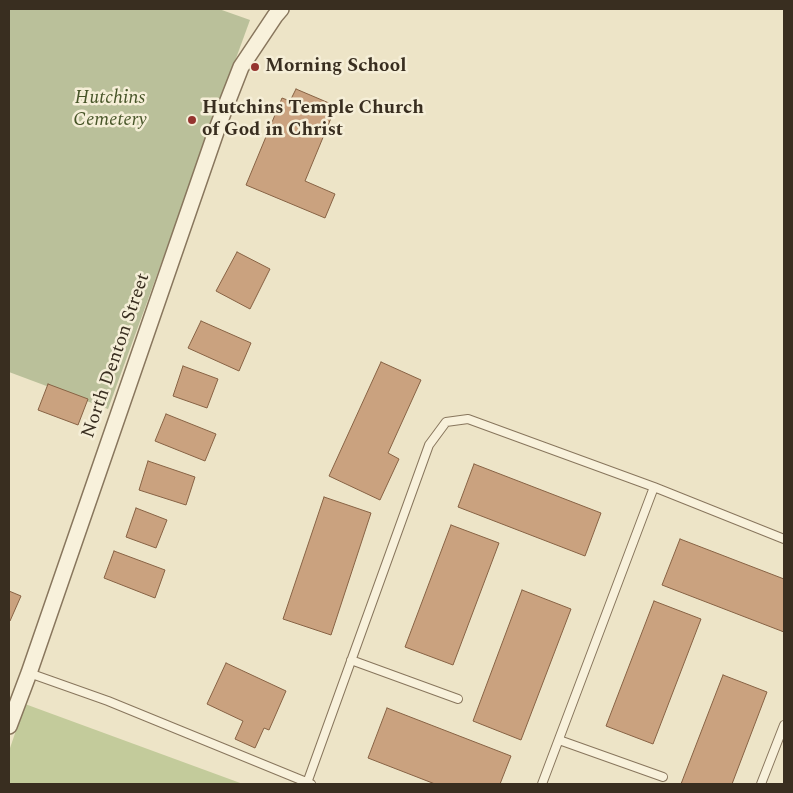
<!DOCTYPE html>
<html>
<head>
<meta charset="utf-8">
<style>
	body { margin:0 }
	#map { position:relative; width:793px; height:793px; overflow:hidden; background:#ede4c7; font-family:Spectral,serif }
	canvas { display:block }
	.frame { position:absolute; inset:0; border:10px solid #392e20; pointer-events:none }
</style>
</head>
<body>
<div id="map">
<canvas width="793" height="793"></canvas>
<div class="frame"></div>
</div>
<script>
const ctx = document.querySelector('canvas').getContext('2d');
ctx.lineJoin = 'round';
function fillPath(path, color) {
  ctx.fillStyle = color;
  ctx.fill(path, 'evenodd');
}
function poly(rows) {
  const path = new Path2D();
  for (const r of rows) {
    path.moveTo(r[0], r[1]);
    for (let i = 2; i < r.length; i += 2) path.lineTo(r[i], r[i + 1]);
  }
  return path;
}
function trace(path, color, width, dash) {
  ctx.strokeStyle = color;
  ctx.lineWidth = width;
  ctx.lineCap = dash ? 'butt' : 'round';
  ctx.setLineDash(dash || []);
  ctx.stroke(path);
}
function label(font, color, halo, rows, align = 'center') {
  ctx.font = font + ' Spectral,serif';
  ctx.lineWidth = 5;
  ctx.setLineDash([]);
  ctx.textBaseline = 'middle';
  ctx.strokeStyle = halo;
  ctx.fillStyle = color;
  for (const [text, x, y, turn = 0] of rows) {
    ctx.save();
    ctx.translate(x, y);
    ctx.rotate((+turn || 0) * Math.PI / 180);
    ctx.textAlign = isNaN(turn) ? turn : align;
    if (halo) ctx.strokeText(text, 0, 0);
    ctx.fillText(text, 0, 0);
    ctx.restore();
  }
}
const green = poly([
	[25,704,243,784,9,784,9,751]
]);
const cemetery = poly([
	[9,9,219,9,250,20,108,409,9,372]
]);
const building = poly([
	[296,89,336,106,305,181,335,194,325,218,246,185,282,98,290,101,296,89],
	[237,252,270,269,250,309,216,291,237,252],
	[201,321,251,343,239,371,188,348,201,321],
	[381,362,421,380,388,453,399,459,380,500,329,476,381,362],
	[183,366,218,379,207,408,173,396,183,366],
	[48,384,88,399,78,425,38,410,48,384],
	[166,414,216,434,205,461,155,441,166,414],
	[148,461,195,477,186,505,139,490,148,461],
	[474,464,601,513,585,556,458,507,474,464],
	[324,497,371,513,331,635,283,619,324,497],
	[136,508,167,520,156,548,126,537,136,508],
	[451,525,499,543,453,665,405,647,451,525],
	[680,539,784,579,784,632,662,585,680,539],
	[114,551,165,570,155,598,104,578,114,551],
	[522,590,571,609,521,740,473,721,522,590],
	[9,591,21,596,10,621,9,620,9,591],
	[654,601,701,619,653,744,606,726,654,601],
	[226,663,286,691,269,730,264,728,255,748,235,739,243,721,207,704,226,663],
	[723,675,767,692,732,784,681,784,723,675],
	[387,708,511,756,500,784,435,784,368,758,387,708]
]);
const lane = poly([
	[351,660,458,699],
	[29,673,108,701,311,784],
	[559,740,663,777],
	[307,783,429,445,446,422,468,419,654,487,784,539],
	[542,784,654,487],
	[761,784,784,725]
]);
const street = poly([
	[9,726,29,673,218,126,241,67,275,16,281,9]
]);
const markers = [
	[255,67,5,"#95342f"],
	[192,120,5,"#95342f"]
];
const poiNames = [
	["Morning School",265,67],
	["Hutchins Temple Church",202,109],
	["of God in Christ",202,131]
];
const parkNames = [
	["Hutchins",110,99],
	["Cemetery",110,121]
];
const streetNames = [
	["North Denton Street",117,356,-71]
];
fillPath(green, '#c3cb9b');
fillPath(cemetery, '#bac09a');
fillPath(building, '#caa27f');
trace(building, '#876244', 1);
trace(lane, '#88765d', 10);
trace(street, '#88765d', 18);
trace(lane, '#f8f1db', 8);
trace(street, '#f8f1db', 15);
for (const [x, y, r, color] of markers) {
  const dot = new Path2D();
  dot.arc(x, y, r, 0, 2 * Math.PI);
  ctx.fillStyle = color;
  ctx.fill(dot);
  trace(dot, '#f5eed7', 2);
}
label('bold 19px', '#392e20', '#f5eed7', poiNames, 'left');
label('italic 19px', '#475528', '#f5eed7', parkNames);
label('19px', '#392e20', '#f5eed7', streetNames);
</script>
</body>
</html>
